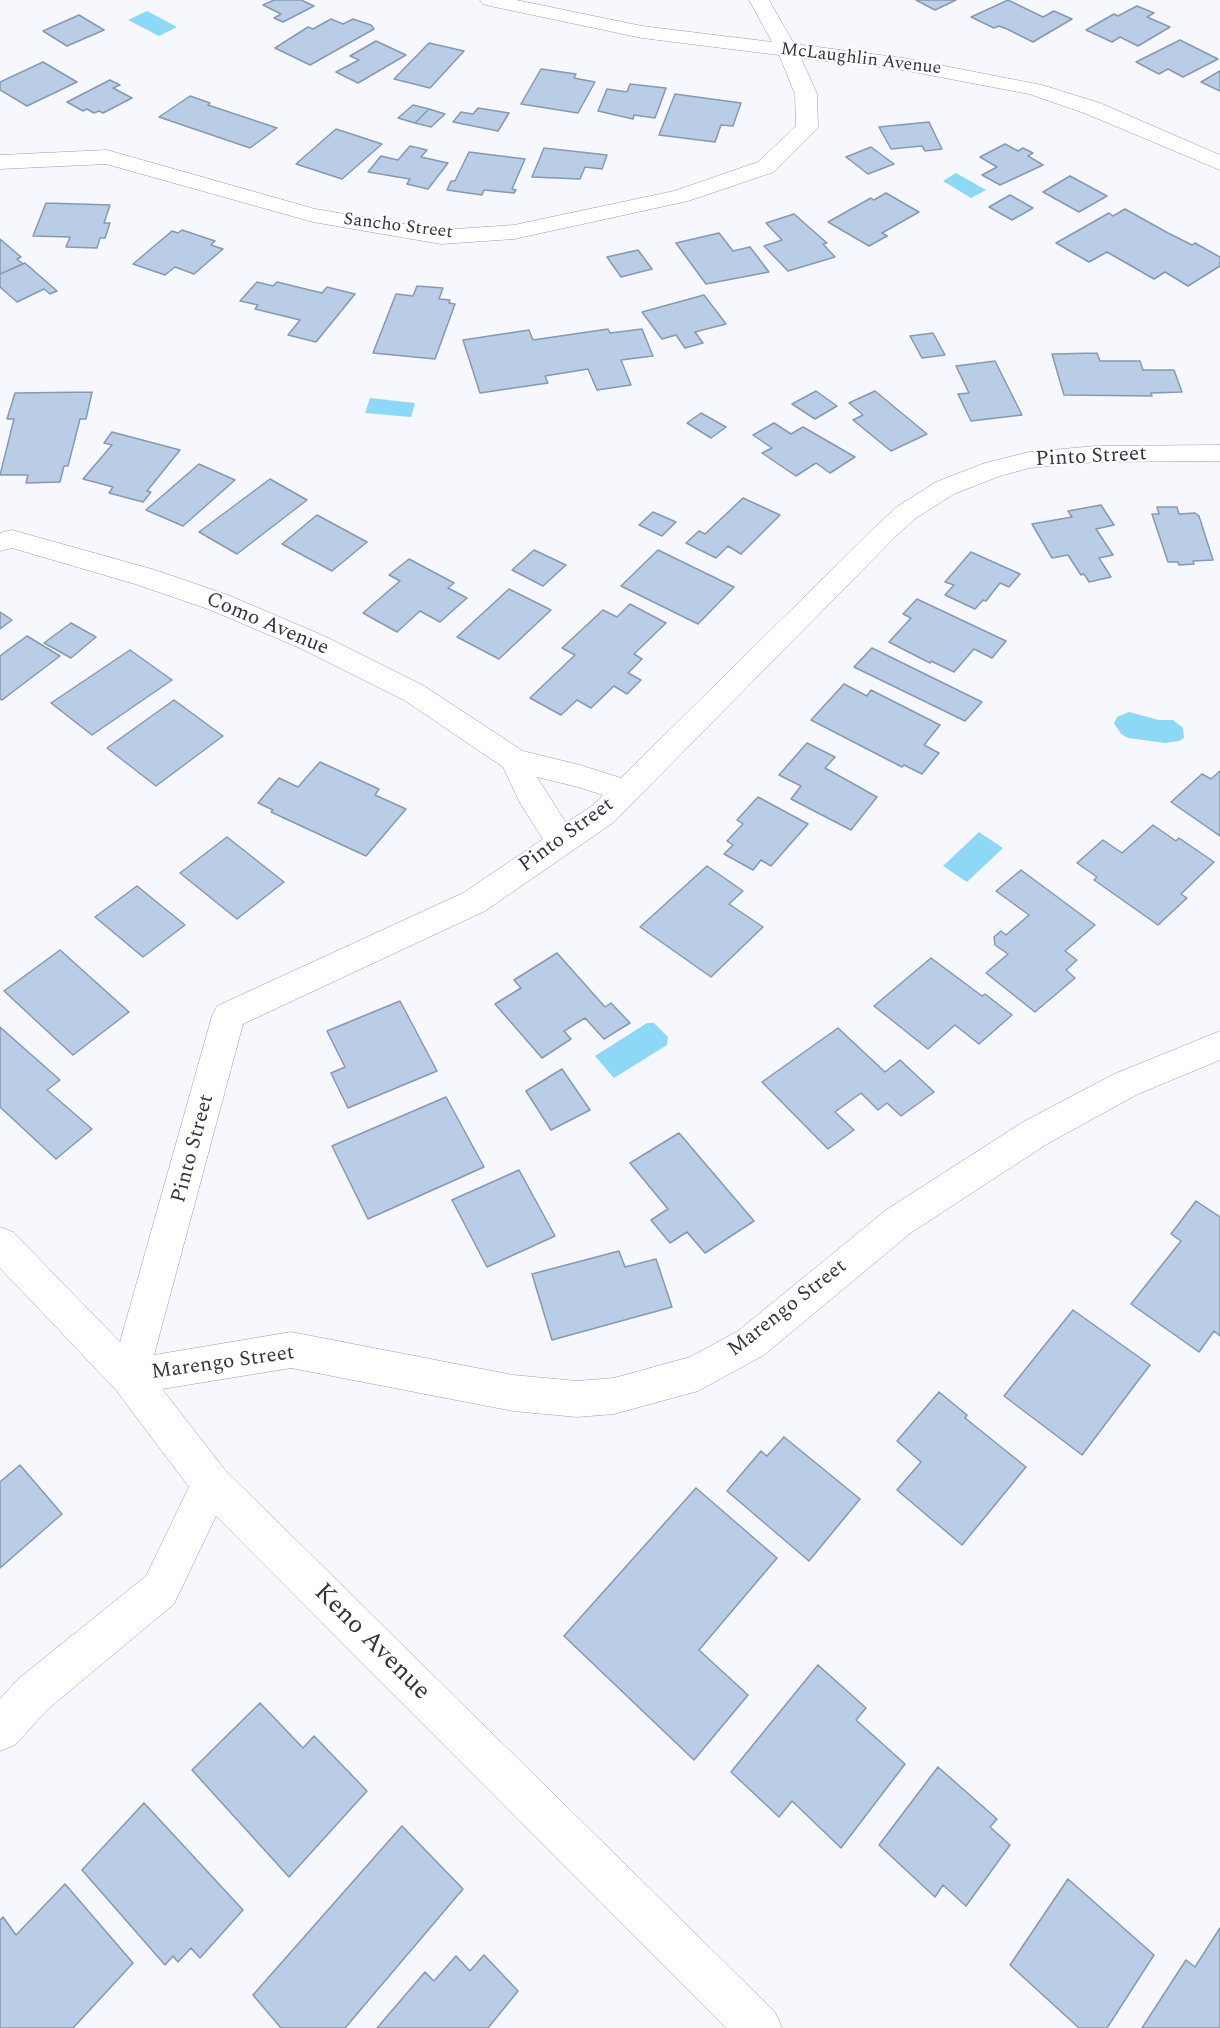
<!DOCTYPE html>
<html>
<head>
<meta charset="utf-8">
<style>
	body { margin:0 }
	canvas { display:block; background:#f7f7fe }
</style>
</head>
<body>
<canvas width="1220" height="2028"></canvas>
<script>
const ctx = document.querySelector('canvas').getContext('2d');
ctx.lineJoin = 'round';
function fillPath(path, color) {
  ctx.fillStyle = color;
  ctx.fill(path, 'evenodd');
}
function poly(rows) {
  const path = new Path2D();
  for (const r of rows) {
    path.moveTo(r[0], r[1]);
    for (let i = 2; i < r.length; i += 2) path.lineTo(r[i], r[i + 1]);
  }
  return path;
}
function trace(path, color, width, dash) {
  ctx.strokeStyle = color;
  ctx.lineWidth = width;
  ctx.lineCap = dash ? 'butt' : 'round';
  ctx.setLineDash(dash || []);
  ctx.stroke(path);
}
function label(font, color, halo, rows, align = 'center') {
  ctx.font = font + ' Spectral,serif';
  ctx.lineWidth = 4.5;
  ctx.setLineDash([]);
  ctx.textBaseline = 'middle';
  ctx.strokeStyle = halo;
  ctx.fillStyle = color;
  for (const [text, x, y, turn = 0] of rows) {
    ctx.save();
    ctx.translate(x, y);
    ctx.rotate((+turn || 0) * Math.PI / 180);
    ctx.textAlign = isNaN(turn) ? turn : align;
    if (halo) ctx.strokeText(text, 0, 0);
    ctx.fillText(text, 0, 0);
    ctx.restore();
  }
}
const water = poly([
	[147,11,177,27,159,36,128,20],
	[956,173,986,190,971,198,943,181],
	[370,398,415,403,411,417,365,413],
	[1129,712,1159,720,1173,720,1183,728,1184,738,1179,741,1165,743,1128,738,1121,734,1114,723,1117,717],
	[979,832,1003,848,967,882,943,866],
	[647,1023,654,1023,668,1037,667,1045,614,1078,595,1056]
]);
const building = poly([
	[274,0,301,0,314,6,283,22,274,18,281,14,263,5,274,0],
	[916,0,956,0,935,10,916,0],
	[1008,0,1043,17,1054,11,1072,19,1033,42,1007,29,999,26,994,28,971,17,1008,0],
	[1137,6,1154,13,1147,17,1170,27,1138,46,1120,37,1112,42,1086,30,1114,14,1118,16,1137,6],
	[79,15,104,30,67,46,43,31,79,15],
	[331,19,343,24,353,19,371,25,374,29,310,65,275,48,308,27,313,29,331,19],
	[1180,40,1218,59,1183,77,1168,69,1159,74,1136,62,1180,40],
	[376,41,406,55,358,83,336,72,359,60,350,56,376,41],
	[429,43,464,51,430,88,394,79,429,43],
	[43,62,77,82,27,106,0,90,0,82,43,62],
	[541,69,576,74,574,78,595,82,578,113,521,104,541,69],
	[1220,71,1220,91,1201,82,1220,71],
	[110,80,120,85,113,88,132,98,103,113,99,111,94,113,87,109,83,111,67,102,110,80],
	[630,84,666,88,655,118,634,115,633,119,598,111,607,89,627,92,630,84],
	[675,94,741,103,733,126,721,125,715,142,659,135,675,94],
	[190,96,210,103,208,105,277,128,250,148,159,117,190,96],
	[413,105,429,109,415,123,398,118,413,105],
	[478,108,509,113,498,131,453,122,461,112,473,114,478,108],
	[429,109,445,114,431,127,415,123,429,109],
	[929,122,942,149,925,151,922,146,891,149,879,127,929,122],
	[336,129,382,144,342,179,296,164,336,129],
	[1005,144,1018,151,1023,148,1033,153,1028,156,1043,165,1000,185,982,175,997,167,980,157,1005,144],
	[410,146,427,150,421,157,448,163,428,189,407,184,410,179,368,172,381,156,398,160,410,146],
	[871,147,894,164,868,174,846,157,871,147],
	[544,148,607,155,602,169,585,167,580,179,532,177,544,148],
	[469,152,525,159,512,189,516,190,514,193,484,190,482,195,447,190,451,181,455,181,469,152],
	[1070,176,1107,196,1079,212,1043,192,1070,176],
	[886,193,919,212,882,233,887,236,869,246,828,222,871,198,874,200,886,193],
	[1010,195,1033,208,1012,220,989,207,1010,195],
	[46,203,110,205,104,223,110,223,105,238,100,238,97,248,66,247,70,237,33,236,46,203],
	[1125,209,1168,233,1192,245,1195,243,1220,257,1220,266,1188,286,1165,272,1154,279,1107,252,1089,262,1056,243,1109,213,1113,216,1125,209],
	[794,214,827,243,823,244,835,257,788,271,764,246,782,240,766,223,794,214],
	[182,230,215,241,211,245,223,249,194,274,175,267,165,275,133,264,172,231,178,233,182,230],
	[719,233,733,251,750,247,769,272,706,284,676,243,719,233],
	[0,239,21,257,17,259,23,264,0,274,0,239],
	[638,250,652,269,621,277,607,257,638,250],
	[25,263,57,291,50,294,44,289,17,302,0,287,0,274,25,263],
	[257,282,273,286,277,282,322,293,327,287,355,294,316,342,288,335,300,320,255,309,258,305,240,301,257,282],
	[417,286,443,288,439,299,450,300,449,303,455,304,435,359,373,353,396,294,413,296,417,286],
	[704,295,726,324,695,332,703,343,685,348,676,335,662,339,642,312,704,295],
	[608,329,610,333,642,329,653,356,621,360,631,385,597,390,588,369,545,376,548,383,480,393,463,340,529,330,533,340,608,329],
	[933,333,945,355,922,358,910,336,933,333],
	[1097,353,1100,361,1140,361,1143,370,1174,370,1182,392,1151,393,1152,396,1064,395,1052,354,1097,353],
	[995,361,1022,415,971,421,958,394,969,393,956,366,995,361],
	[816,391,837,406,815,419,792,404,816,391],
	[875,391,927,434,891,451,853,420,863,415,849,403,875,391],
	[92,392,86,419,80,419,68,466,64,466,60,482,26,483,28,475,0,475,14,419,7,419,15,393,92,392],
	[701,413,726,427,711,438,687,423,701,413],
	[774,423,791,434,803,427,855,457,830,473,816,463,796,476,762,453,772,448,753,435,774,423],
	[112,432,180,450,147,491,151,492,143,502,109,493,113,487,83,479,112,445,104,443,112,432],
	[199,464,235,480,183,526,146,510,199,464],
	[270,479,307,500,237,554,199,532,270,479],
	[743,498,780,515,741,554,728,546,716,558,686,543,699,531,705,534,743,498],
	[1101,505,1114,525,1096,529,1113,555,1099,558,1111,577,1089,582,1084,574,1081,575,1068,555,1052,558,1032,524,1072,517,1068,511,1101,505],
	[1157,507,1177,507,1179,514,1195,513,1199,516,1213,560,1193,561,1194,564,1179,565,1178,562,1168,562,1152,514,1159,514,1157,507],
	[653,512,676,522,662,536,639,525,653,512],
	[317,515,367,542,332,571,282,544,317,515],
	[534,550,566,565,543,586,512,570,534,550],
	[658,550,734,587,698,624,621,586,658,550],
	[971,552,1020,574,1009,587,1000,583,986,601,983,600,975,609,945,595,954,585,945,582,971,552],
	[409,559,454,583,448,588,467,598,440,622,420,611,397,632,363,613,400,581,389,575,409,559],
	[509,589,551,610,499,659,457,637,509,589],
	[917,599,1006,641,992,658,974,649,954,672,931,661,930,663,889,642,911,618,903,614,917,599],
	[630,604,666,623,634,654,642,659,628,673,641,680,627,694,614,686,591,708,577,700,561,715,530,698,575,655,562,648,603,610,617,617,630,604],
	[0,612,12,620,0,629,0,612],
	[71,623,96,637,71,658,44,643,71,623],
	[27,636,60,656,2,700,0,699,0,656,27,636],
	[872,648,982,702,965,721,854,667,872,648],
	[130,650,172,680,92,735,51,703,130,650],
	[844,684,867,696,871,690,940,725,924,745,939,753,922,774,904,765,902,767,811,720,844,684],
	[174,700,223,736,156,786,107,748,174,700],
	[807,743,835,757,825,768,877,797,851,830,791,799,801,786,779,775,807,743],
	[320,762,379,789,375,795,406,809,366,856,271,812,273,810,258,803,279,778,298,787,320,762],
	[1220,771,1220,836,1171,802,1202,774,1211,779,1220,771],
	[758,797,808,824,771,866,761,860,753,870,724,854,733,845,727,841,743,824,737,820,758,797],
	[1153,825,1176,841,1179,838,1214,862,1181,894,1187,898,1158,925,1094,880,1097,877,1077,863,1103,840,1122,853,1153,825],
	[227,837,284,882,237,919,180,873,227,837],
	[707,866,743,891,729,904,763,927,711,977,640,927,707,866],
	[1021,870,1095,925,1065,951,1077,960,1066,970,1075,978,1035,1012,986,973,1008,954,995,945,994,937,1001,931,1006,935,1029,915,996,891,1021,870],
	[137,886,185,925,143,957,95,917,137,886],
	[60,950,129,1012,73,1055,4,991,60,950],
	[557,953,605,1007,611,1003,630,1023,604,1039,585,1018,564,1031,571,1039,542,1058,495,1004,521,988,514,980,557,953],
	[931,958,982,996,985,994,1012,1015,979,1044,955,1025,928,1049,874,1006,931,958],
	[400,1001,437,1071,348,1108,331,1073,345,1067,327,1031,400,1001],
	[0,1027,60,1080,47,1090,92,1129,56,1159,0,1107,0,1027],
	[838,1028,885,1072,900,1060,934,1092,901,1116,887,1103,878,1110,861,1093,835,1112,854,1130,828,1149,762,1082,838,1028],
	[562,1069,590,1110,551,1130,526,1091,562,1069],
	[446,1097,484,1167,368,1219,332,1146,446,1097],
	[679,1133,754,1221,705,1253,687,1232,670,1243,651,1220,668,1209,630,1163,679,1133],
	[519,1170,555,1236,487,1267,452,1200,519,1170],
	[1196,1201,1220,1217,1220,1336,1214,1331,1199,1352,1131,1304,1181,1241,1171,1234,1196,1201],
	[619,1251,625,1267,656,1259,672,1307,552,1340,532,1274,619,1251],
	[1073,1310,1150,1365,1082,1455,1004,1396,1073,1310],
	[939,1392,967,1415,965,1418,1026,1467,962,1545,897,1490,921,1462,897,1441,939,1392],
	[784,1437,860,1499,809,1561,727,1491,761,1451,767,1456,784,1437],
	[20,1465,62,1514,0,1568,0,1482,20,1465],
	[696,1488,777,1558,699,1650,748,1695,694,1760,564,1636,696,1488],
	[818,1665,866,1708,856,1720,905,1764,841,1848,792,1801,779,1817,731,1772,818,1665],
	[260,1703,303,1748,314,1736,367,1791,289,1877,192,1770,260,1703],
	[938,1767,997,1819,990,1827,1010,1845,966,1906,943,1885,935,1897,879,1845,938,1767],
	[144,1803,243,1910,200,1958,191,1948,178,1962,173,1956,165,1965,82,1870,144,1803],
	[402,1826,463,1889,345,2028,281,2028,253,1995,402,1826],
	[1068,1879,1154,1955,1107,2028,1079,2028,1010,1965,1068,1879],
	[65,1884,133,1963,73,2028,0,2028,0,1920,3,1917,16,1935,65,1884],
	[1220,1928,1220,2028,1142,2028,1186,1960,1195,1967,1220,1928],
	[484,1955,518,1991,488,2028,377,2028,425,1972,434,1981,456,1956,470,1971,484,1955]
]);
const minor = poly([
	[480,0,516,0,642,26,772,42,749,0,769,0,794,44,903,58,1042,85,1100,103,1220,155,1220,170,1084,113,1029,94,903,70,801,58,817,94,818,128,774,172,688,201,514,239,441,244,313,222,106,164,0,169,0,155,107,150,315,209,441,230,514,225,674,191,758,162,796,126,795,94,779,55,642,38,490,6,483,4,480,0],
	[1220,445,1220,461,1096,462,1029,468,1000,476,954,494,916,518,896,536,614,822,485,911,243,1024,154,1355,291,1332,513,1375,577,1381,614,1378,690,1357,738,1331,886,1210,1023,1122,1114,1074,1220,1031,1220,1060,1138,1094,1047,1144,912,1232,764,1355,698,1391,614,1414,577,1417,513,1411,291,1368,162,1389,225,1470,775,2012,782,2028,726,2028,216,1516,174,1604,48,1709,15,1745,0,1751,0,1699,18,1679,146,1576,189,1487,116,1390,0,1268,0,1227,13,1232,120,1342,212,1016,217,1006,463,893,543,839,520,803,503,767,404,700,302,649,208,609,135,584,12,548,0,551,0,533,12,530,155,570,228,595,322,635,424,686,523,751,580,765,621,778,878,524,898,506,936,482,982,464,1029,452,1096,446,1220,445],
	[537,777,578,787,603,795,592,806,566,823,537,777]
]);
const farStreetnames = [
	["McLaughlin Avenue",861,60,7],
	["Sancho Street",398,227,7]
];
const streetNames = [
	["Pinto Street",1091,458,-3],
	["Como Avenue",267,625,23],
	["Pinto Street",567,836,-36],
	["Pinto Street",194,1149,-75],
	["Marengo Street",788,1309,-38],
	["Marengo Street",223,1364,-8]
];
const nearStreetnames = [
	["Keno Avenue",371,1643,45]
];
fillPath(water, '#8dd8f6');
fillPath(building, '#b9cde7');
trace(building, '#8699b2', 1.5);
trace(minor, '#9b9bb9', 1);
fillPath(minor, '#fff');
label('18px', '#343441', '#fff', farStreetnames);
label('21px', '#343441', '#fff', streetNames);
label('26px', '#343441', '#fff', nearStreetnames);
</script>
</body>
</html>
